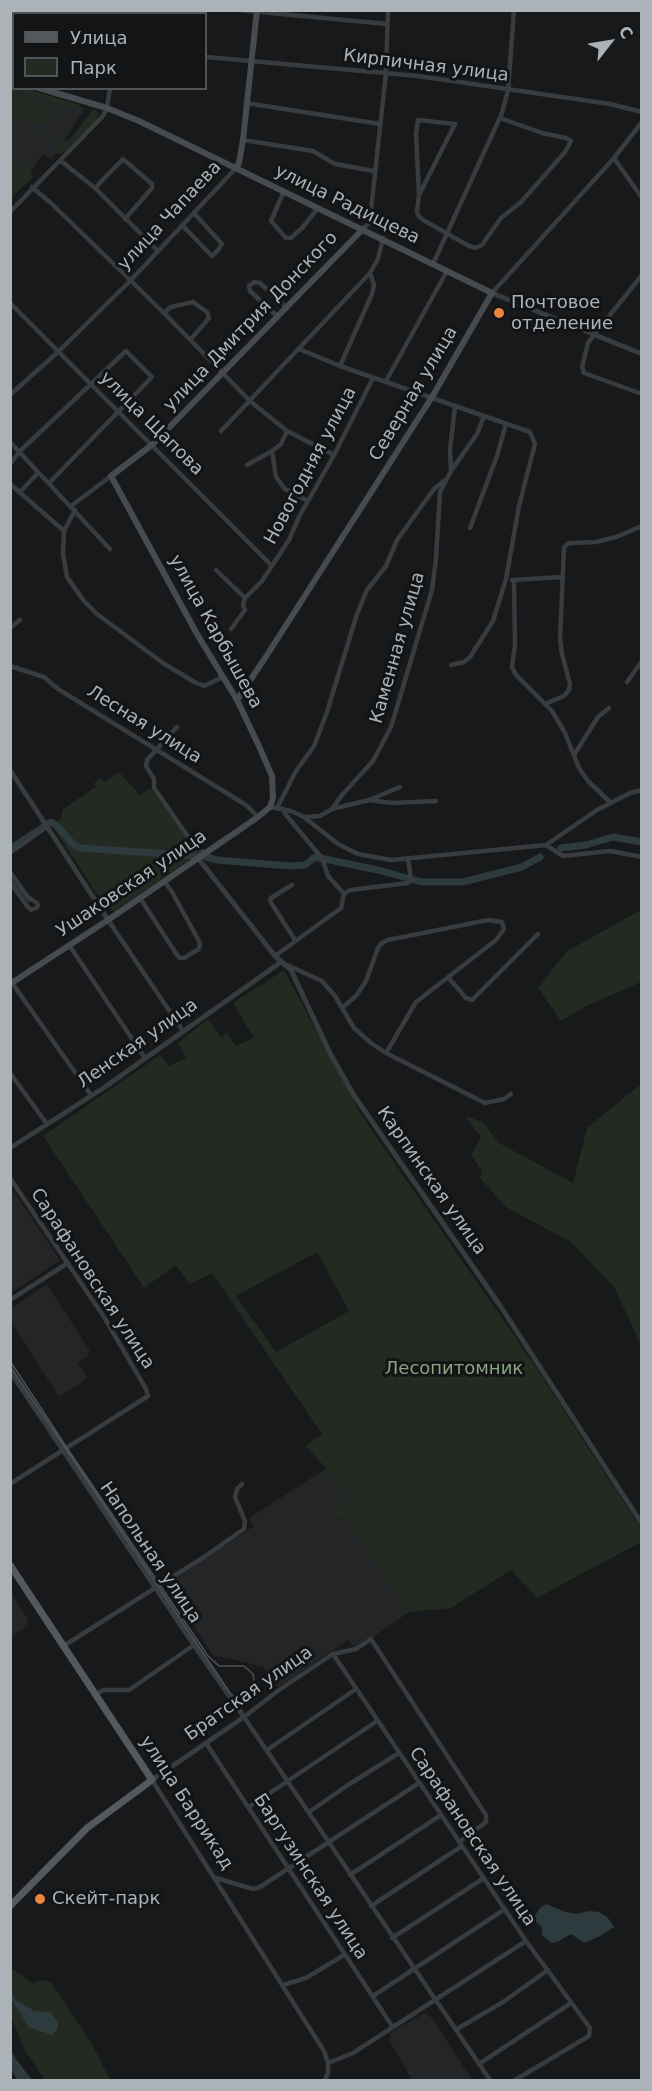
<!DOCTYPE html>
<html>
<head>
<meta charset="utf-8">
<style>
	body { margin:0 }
	#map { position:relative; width:652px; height:2091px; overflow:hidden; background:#18191a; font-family:"DejaVu Sans",sans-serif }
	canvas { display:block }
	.frame { position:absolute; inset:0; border:12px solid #abb3b9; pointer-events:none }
	.legend { position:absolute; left:12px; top:12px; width:195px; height:78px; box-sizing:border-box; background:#131415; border:2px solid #505457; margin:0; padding:8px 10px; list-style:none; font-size:18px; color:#abb3b9 }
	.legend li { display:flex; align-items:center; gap:12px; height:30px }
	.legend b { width:30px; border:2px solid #505457 }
	.north { position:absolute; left:580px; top:12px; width:60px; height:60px; -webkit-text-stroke:4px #131415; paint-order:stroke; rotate:59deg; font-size:16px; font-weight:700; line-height:24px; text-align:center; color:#abb3b9 }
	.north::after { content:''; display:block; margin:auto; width:21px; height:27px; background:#abb3b9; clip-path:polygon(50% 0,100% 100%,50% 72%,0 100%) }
</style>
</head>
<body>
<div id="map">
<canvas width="652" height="2091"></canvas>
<div class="frame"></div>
<ul class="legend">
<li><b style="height:8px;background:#55595e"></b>Улица</li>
<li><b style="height:16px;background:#232a22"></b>Парк</li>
</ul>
<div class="north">С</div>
</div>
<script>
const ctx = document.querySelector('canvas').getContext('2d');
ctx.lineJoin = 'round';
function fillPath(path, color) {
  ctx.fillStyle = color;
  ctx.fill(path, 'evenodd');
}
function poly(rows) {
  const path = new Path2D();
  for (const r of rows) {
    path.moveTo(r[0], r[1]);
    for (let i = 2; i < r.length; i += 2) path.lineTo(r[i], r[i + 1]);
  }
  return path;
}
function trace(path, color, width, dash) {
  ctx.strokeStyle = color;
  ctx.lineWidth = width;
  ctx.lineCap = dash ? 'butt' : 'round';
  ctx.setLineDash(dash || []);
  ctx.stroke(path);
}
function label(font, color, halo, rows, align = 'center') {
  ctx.font = font + ' "DejaVu Sans",sans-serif';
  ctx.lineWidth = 6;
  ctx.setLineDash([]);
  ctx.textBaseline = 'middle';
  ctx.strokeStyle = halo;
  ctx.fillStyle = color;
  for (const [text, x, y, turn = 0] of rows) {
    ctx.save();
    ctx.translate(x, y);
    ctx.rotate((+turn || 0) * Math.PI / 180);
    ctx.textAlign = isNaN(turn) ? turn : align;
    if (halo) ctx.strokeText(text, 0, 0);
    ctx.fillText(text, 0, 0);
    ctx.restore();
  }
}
const built = poly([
	[11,85,14,88,21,89,85,108,52,159,43,154,30,173,33,177,11,198],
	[10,1186,60,1260,11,1293,10,1293],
	[47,1284,90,1351,87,1353,89,1355,78,1363,88,1378,59,1397,11,1322,11,1308],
	[327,1468,351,1496,333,1514,348,1521,409,1612,356,1649,348,1640,278,1688,264,1667,213,1655,166,1585,254,1526,249,1518],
	[10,1591,27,1618,28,1625,11,1637],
	[425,2013,432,2018,472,2080,412,2080,389,2040,391,2032]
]);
const green = poly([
	[10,84,13,85,14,88,27,89,80,105,77,109,11,90],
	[11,92,53,107,47,127,11,115],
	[93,109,96,110,99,114,95,122,63,153,55,154,62,142,36,133,37,130,65,141,72,137],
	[11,159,34,168,30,173,33,177,11,198],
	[119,772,140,795,150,788,199,853,115,911,106,908,53,827,61,818,63,809,96,787,94,783,101,778,104,782],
	[641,910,641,982,584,1007,561,1021,538,988,567,951],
	[284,970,360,1113,535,1366,641,1529,641,1542,537,1598,511,1570,451,1608,409,1612,348,1521,333,1514,351,1496,306,1446,322,1434,212,1273,190,1284,176,1265,144,1288,43,1136,160,1055,169,1066,186,1058,178,1043,208,1019,221,1037,227,1033,236,1046,254,1038,233,1003],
	[317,1252,349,1311,276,1352,236,1296],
	[641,1084,641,1345,614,1287,571,1242,506,1207,480,1178,482,1171,471,1155,481,1137,465,1116,483,1122,499,1143,573,1183,587,1128],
	[10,1967,33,1984,42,1980,51,1982,93,2046,110,2080,45,2080,26,2052,11,2017]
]);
const water = poly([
	[546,1904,565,1912,577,1914,588,1911,599,1912,608,1918,614,1927,598,1937,584,1943,571,1934,557,1942,551,1943,542,1935,542,1927,535,1921,534,1917,540,1908],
	[11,1993,16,2000,34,2011,50,2012,58,2022,58,2028,52,2035,29,2027,11,1999],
	[10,2048,16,2059,32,2080,17,2080,11,2069]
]);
const stream = poly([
	[10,878,29,902]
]);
const river = poly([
	[561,848,586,845,613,837,642,842],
	[10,849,51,822,57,826,74,845,80,848,200,856],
	[206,857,217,860,289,866,305,865,315,857,378,870,421,882,463,882,522,867,540,857]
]);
const minor = poly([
	[239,10,387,24],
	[114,14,114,10],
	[206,57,418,76,610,104,642,112],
	[246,103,380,124],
	[418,120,455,124,419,195,416,134,418,120],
	[243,140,313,151,335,164,374,171],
	[614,158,642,198],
	[61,161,95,188,158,251],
	[32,187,52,204,164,313,250,401,287,431,334,455],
	[95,188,123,159,152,184,152,188,125,219],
	[284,191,271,221,286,238,291,238,302,228,318,208],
	[419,195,417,211,418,215,423,220,469,246,475,248,482,245,501,218,521,202,565,152,571,141,566,138,542,133,500,118],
	[10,212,103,116,107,108,110,88],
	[183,226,212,256,218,250,222,244,194,213],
	[363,229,368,224,371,210,386,73,388,10],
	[433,264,502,113,508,90,514,10],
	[370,273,374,285,372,294,340,366,530,432,535,444,519,506,506,579,493,621,470,657,464,662,451,665],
	[642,275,594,335,588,343,582,367,584,373,642,394],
	[492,293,614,158,642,122],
	[10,303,271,565],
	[164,313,171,307,193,302,207,312,209,318,191,339],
	[278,317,250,291,249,286,254,282,260,283,287,308],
	[299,349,340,366],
	[386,381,447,271],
	[10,395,59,351,131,280,236,168],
	[221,431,370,273,378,259,383,238],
	[10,442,110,549],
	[272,451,276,477,285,489,308,501],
	[10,464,20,451,126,351,152,377,49,483],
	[247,465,272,451,281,444,287,431],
	[451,471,450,450,455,406],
	[10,484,64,531],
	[21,491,38,473],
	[71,506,111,476],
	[75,510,64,531,63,554,67,577,84,601,97,614,163,663,196,683,204,686,223,677],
	[470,528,497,456,506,424],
	[216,570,245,598],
	[512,580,563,577],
	[514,581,515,645,512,667,516,675,552,711,565,733,579,768,588,781,611,803],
	[10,628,20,620],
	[231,629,245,610,243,605,245,598,262,581,289,540,299,517,334,455,373,378],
	[10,666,44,677,58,689,246,805,258,817],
	[627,682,642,661],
	[545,704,564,696,569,690,570,684,562,654,560,639,564,548,567,544,571,543,596,542,616,537,642,526],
	[177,727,147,760,146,766,154,779,154,788,196,848,205,853],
	[574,755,598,717,609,708],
	[369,800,392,803,436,801],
	[270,807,291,811,304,817,338,844,358,854,391,860,546,845,563,856,610,851,642,857],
	[277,808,296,771,314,746,327,712,357,614,367,590,386,566,397,540,434,489,444,481],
	[283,809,286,815,322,858,328,876,344,894],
	[332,809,342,795,373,761,391,727,432,590,436,559,440,492,451,471,477,434,484,416],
	[304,817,320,816,332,809,369,800,400,787],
	[546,845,597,810,630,793,642,790],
	[10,853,48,826],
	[10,872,28,897,37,903,38,906,36,908,31,910,27,906,10,882],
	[292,885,271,898,270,901,295,940],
	[140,898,177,955,180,958,184,958,199,949,200,943,172,892,164,881],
	[108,920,183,1031],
	[69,945,145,1058],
	[275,956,341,908,344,894,350,890,408,883,411,880,408,858],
	[287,965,322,981,335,996,354,1028,371,1043,386,1053,485,1103,504,1099,511,1094],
	[448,977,466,998,472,1000,538,934],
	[10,980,91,1095],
	[342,1008,356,996,366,981,378,948,382,943,388,940,488,920,502,922,504,929,496,940,416,1002,386,1053],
	[10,1073,47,1124],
	[10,1178,104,1317,146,1389,148,1396,10,1484],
	[10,1300,68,1263],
	[65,1645,204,1557,244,1529,245,1521,235,1497,237,1489,242,1484],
	[333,1654,526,1941,590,2028,589,2036,515,2080],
	[96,1694,104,1690,129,1690,194,1645],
	[206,1743,392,2026],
	[267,1750,356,1689],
	[152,1780,324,2051,328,2063,328,2073,325,2080],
	[249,1807,377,1721],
	[309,1812,348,1785,399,1753],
	[459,1842,486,1822,486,1815,371,1639,356,1649,333,1654,279,1690,244,1717,490,2080],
	[350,1875,441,1815],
	[216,1878,253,1889,260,1887,419,1783],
	[371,1906,462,1846],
	[392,1938,484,1878],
	[283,1985,306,1978,344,1955],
	[373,1996,505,1909],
	[457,2029,503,2002,548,1970],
	[328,2063,353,2053,526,1941],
	[479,2064,571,2003]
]);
const tertiary = poly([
	[492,293,642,354],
	[10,770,108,920],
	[198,858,275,956,291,970,330,1053,353,1094,501,1307,642,1524],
	[10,1148,105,1087,281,962],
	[10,1371,194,1645,244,1717,152,1780]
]);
const secondary = poly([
	[10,80,14,81],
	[39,88,107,108,139,121,492,293,432,397,267,655,237,700],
	[236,168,239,163,243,140,257,10],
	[10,984,108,920,258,817,270,807,273,798,272,776,258,744,237,700,197,634,111,476,153,444,363,229]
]);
const primary = poly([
	[10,1565,152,1780,87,1828,10,1906]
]);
const tram = poly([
	[10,1361,67,1448,208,1656,219,1666,244,1666,253,1674,255,1686,253,1694,248,1699,238,1700,230,1693,10,1366]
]);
const markers = [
	[499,313,6,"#ec853e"],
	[40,1899,6,"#ec853e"]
];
const streetNames = [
	["Кирпичная улица",426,66,7],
	["улица Радищева",347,205,26],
	["улица Чапаева",170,216,-47],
	["улица Дмитрия Донского",251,322,-46],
	["Северная улица",414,394,-59],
	["улица Щапова",151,424,45],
	["Новогодняя улица",311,466,-62],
	["улица Карбышева",215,632,61],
	["Каменная улица",398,648,-74],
	["Лесная улица",144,725,32],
	["Ушаковская улица",132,884,-34],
	["Ленская улица",138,1044,-35],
	["Карпинская улица",431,1181,55],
	["Сарафановская улица",92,1279,57],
	["Напольная улица",150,1553,56],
	["Братская улица",249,1694,-35],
	["улица Баррикад",186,1803,57],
	["Сарафановская улица",472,1837,56],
	["Баргузинская улица",310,1877,57]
];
const poiNames = [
	["Почтовое",511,303],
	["отделение",511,324],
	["Скейт-парк",52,1899]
];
const parkNames = [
	["Лесопитомник",454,1369]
];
fillPath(built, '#242527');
fillPath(green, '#232a22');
fillPath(water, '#2e3b3e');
trace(stream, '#2e3b3e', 1.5);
trace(river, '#2e3b3e', 7);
trace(minor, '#393c3f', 4.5);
trace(tertiary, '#393c3f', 5);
trace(secondary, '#474b4f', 6);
trace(primary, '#55595e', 7);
trace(tram, '#4e5256', 1.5);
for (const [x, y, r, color] of markers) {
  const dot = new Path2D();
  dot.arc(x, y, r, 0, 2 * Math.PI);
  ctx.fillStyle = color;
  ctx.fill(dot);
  trace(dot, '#131415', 2);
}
label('18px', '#abb3b9', '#131415', streetNames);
label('18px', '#abb3b9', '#131415', poiNames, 'left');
label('18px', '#89a483', '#131415', parkNames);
</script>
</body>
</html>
